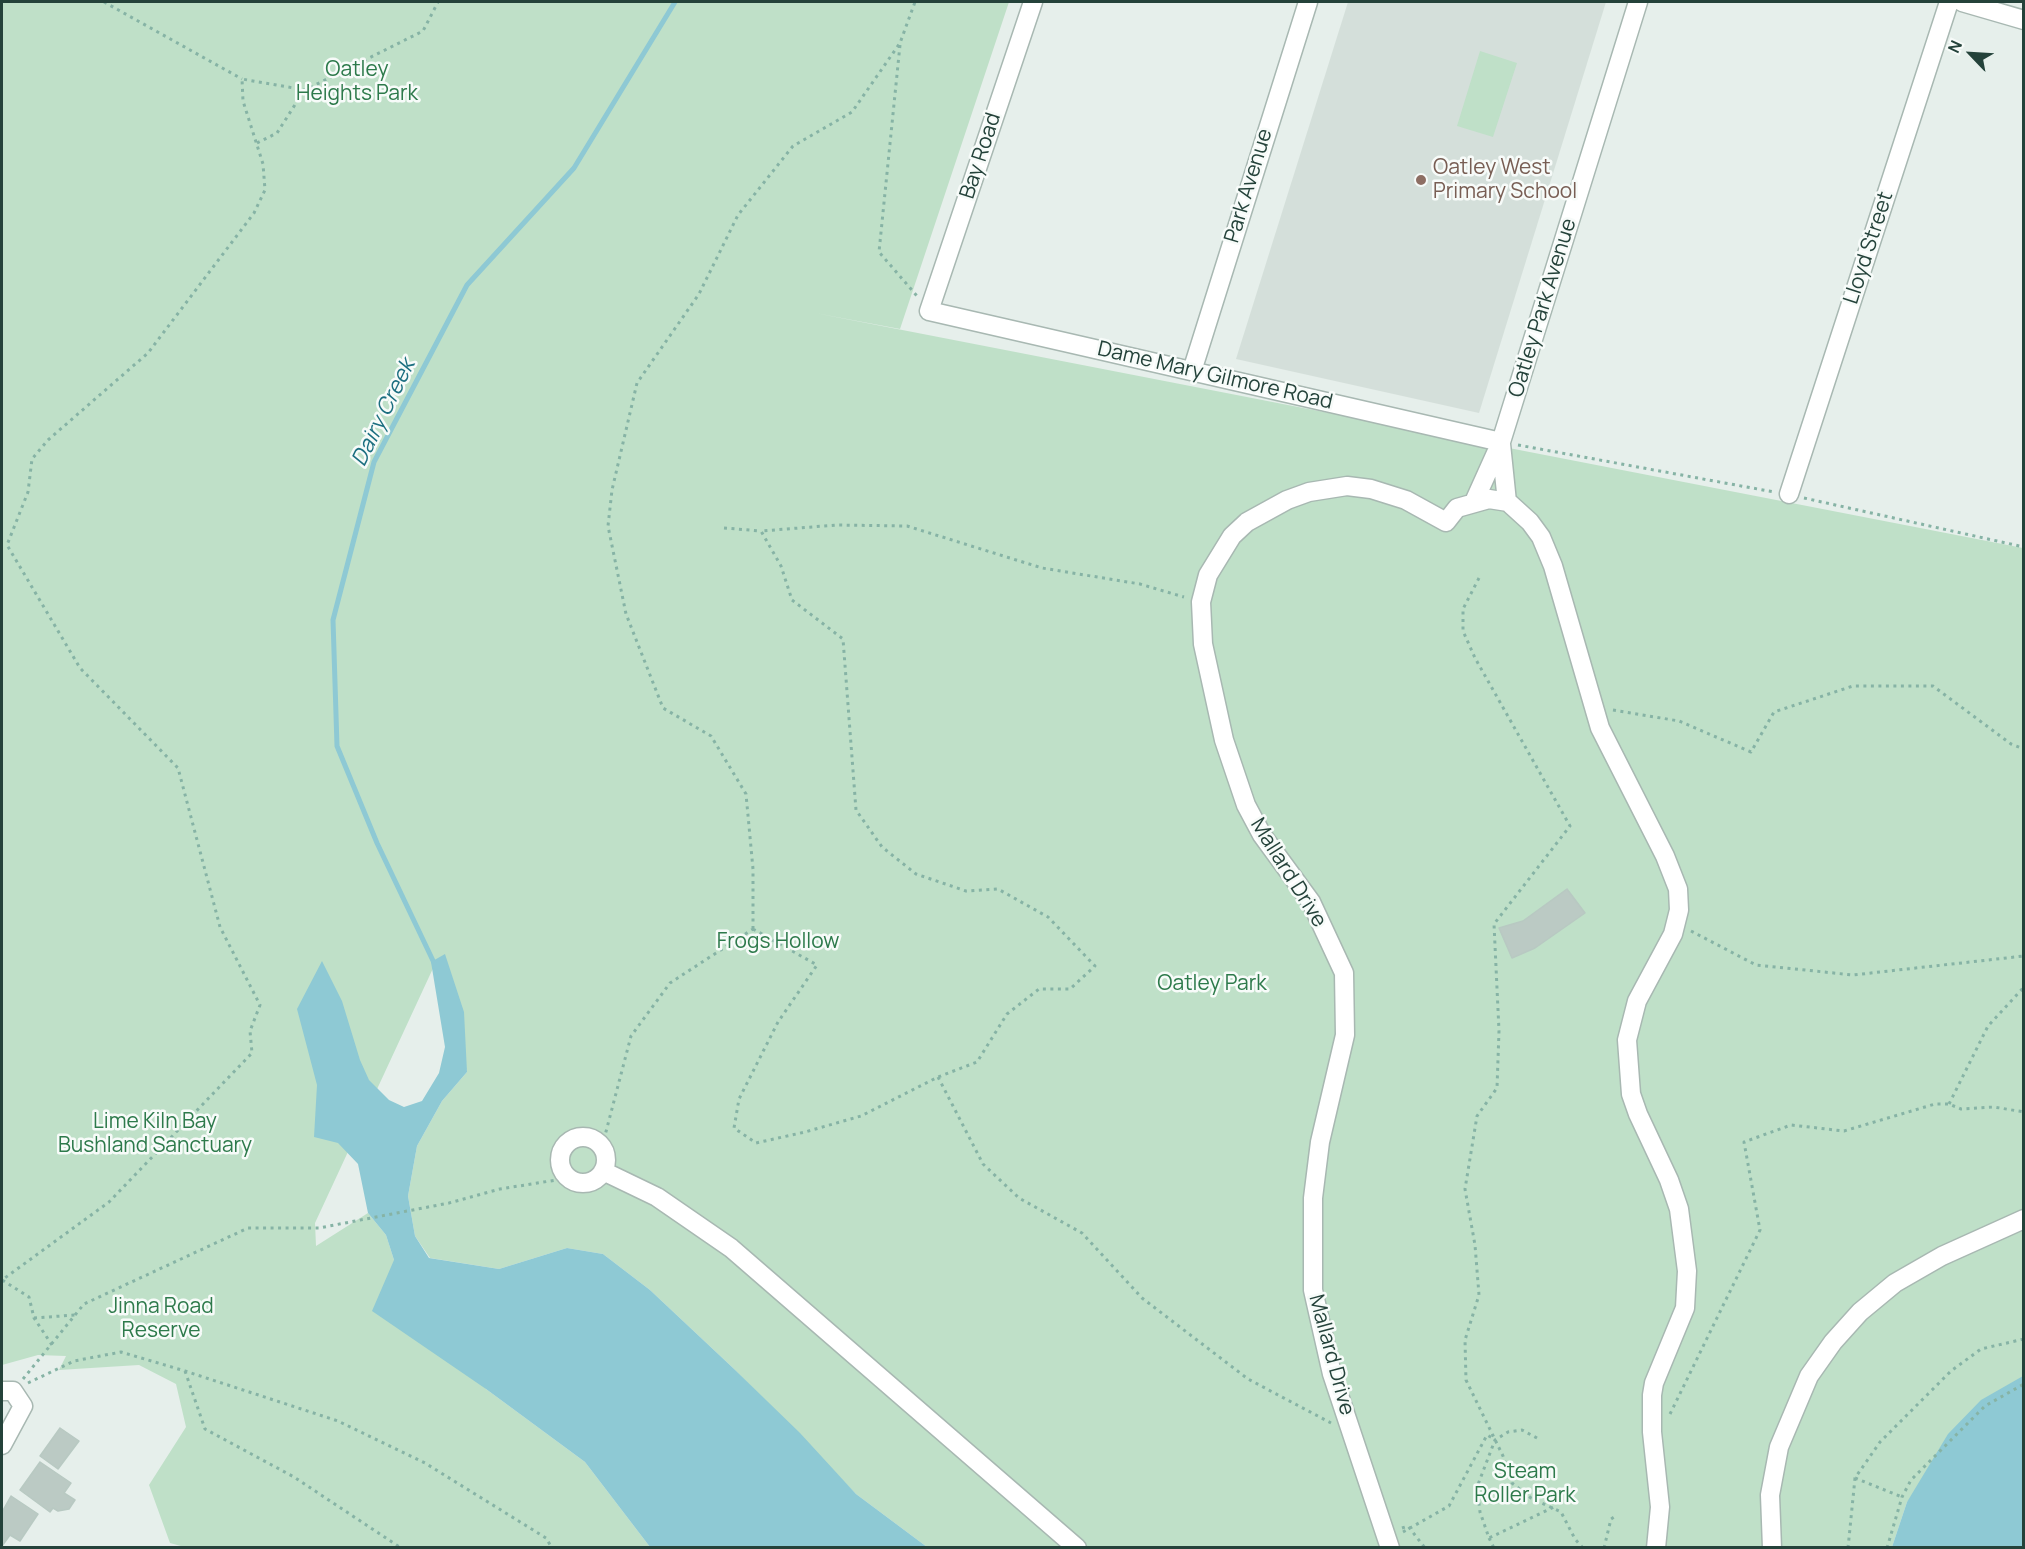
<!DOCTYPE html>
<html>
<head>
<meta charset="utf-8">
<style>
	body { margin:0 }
	#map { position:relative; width:2025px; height:1549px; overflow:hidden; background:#e6efeb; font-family:Manrope,sans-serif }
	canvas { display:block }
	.frame { position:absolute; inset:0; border:3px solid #24423a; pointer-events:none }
	.north { position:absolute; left:1941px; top:24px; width:60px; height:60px; -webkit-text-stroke:4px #f7fbf9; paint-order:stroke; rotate:295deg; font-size:16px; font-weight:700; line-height:24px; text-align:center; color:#24423a }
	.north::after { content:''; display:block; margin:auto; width:21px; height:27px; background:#24423a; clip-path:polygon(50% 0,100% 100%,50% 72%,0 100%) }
</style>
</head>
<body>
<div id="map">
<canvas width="2025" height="1549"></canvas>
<div class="frame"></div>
<div class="north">N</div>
</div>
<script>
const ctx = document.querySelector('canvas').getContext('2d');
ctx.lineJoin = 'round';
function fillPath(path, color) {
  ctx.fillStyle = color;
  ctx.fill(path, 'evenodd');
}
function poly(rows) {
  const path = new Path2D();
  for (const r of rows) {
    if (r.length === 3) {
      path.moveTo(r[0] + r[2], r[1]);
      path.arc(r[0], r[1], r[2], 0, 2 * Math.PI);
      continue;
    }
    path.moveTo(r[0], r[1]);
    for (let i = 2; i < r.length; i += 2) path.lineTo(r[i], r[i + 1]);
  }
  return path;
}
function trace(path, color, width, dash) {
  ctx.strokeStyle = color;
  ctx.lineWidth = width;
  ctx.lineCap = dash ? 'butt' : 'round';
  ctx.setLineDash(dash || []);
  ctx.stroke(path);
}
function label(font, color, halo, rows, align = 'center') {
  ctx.font = font + ' Manrope,sans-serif';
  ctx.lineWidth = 5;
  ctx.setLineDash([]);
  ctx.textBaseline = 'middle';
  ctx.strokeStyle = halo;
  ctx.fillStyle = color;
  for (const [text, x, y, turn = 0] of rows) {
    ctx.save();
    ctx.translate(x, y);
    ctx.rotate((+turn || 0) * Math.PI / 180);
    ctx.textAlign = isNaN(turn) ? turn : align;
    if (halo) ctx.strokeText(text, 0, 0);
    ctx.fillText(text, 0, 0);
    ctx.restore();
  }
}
const built = poly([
	[1348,2,1606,2,1479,413,1236,359]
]);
const green = poly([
	[2,2,1009,2,900,329,815,313,2023,548,2023,1378,1907,1502,1892,1547,927,1547,856,1494,732,1367,650,1290,603,1254,567,1248,499,1269,430,1258,415,1236,408,1196,417,1146,442,1101,467,1072,435,964,315,1223,316,1246,368,1213,386,1235,394,1260,486,1389,585,1462,650,1547,188,1548,170,1543,149,1485,186,1427,176,1384,139,1365,59,1370,66,1356,38,1355,2,1365],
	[1480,51,1517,63,1493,137,1457,126]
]);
const water = poly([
	[445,954,464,1012,467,1072,442,1101,417,1146,408,1196,415,1236,429,1258,499,1269,567,1248,603,1254,650,1290,732,1367,800,1433,856,1494,927,1547,650,1547,585,1462,486,1389,372,1311,394,1260,386,1235,368,1213,358,1164,338,1143,314,1137,317,1085,297,1009,322,961,342,1001,360,1060,369,1080,389,1100,404,1107,422,1101,439,1073,445,1047,431,962],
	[2023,1376,2023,1547,1892,1547,1907,1502,1948,1434,1981,1400]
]);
const stream = poly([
	[436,967,377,843,337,746,333,620,374,462,467,285,574,168,675,2]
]);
const building = poly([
	[1567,889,1585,913,1535,948,1512,958,1499,928,1523,921,1567,889],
	[60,1428,79,1441,58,1469,40,1456,60,1428],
	[40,1462,71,1483,64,1493,75,1500,69,1509,58,1511,53,1508,50,1512,20,1490,40,1462],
	[11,1496,38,1514,20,1541,10,1535,2,1546,2,1512,11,1496]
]);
const path = poly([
	[104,2,242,79],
	[900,45,879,252,917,296],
	[257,143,277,133,305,89],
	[1518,445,1774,492],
	[1804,498,2024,547],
	[724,528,761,531],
	[1479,578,1463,609,1463,631,1475,658,1570,826,1494,924,1499,1031,1497,1088,1477,1116,1465,1189,1475,1245,1479,1295,1465,1340,1466,1380,1503,1456,1512,1483,1531,1498,1561,1512,1575,1539,1583,1548],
	[1613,710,1679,721,1751,752,1774,712,1853,686,1933,686,2011,744,2024,749],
	[753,929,817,965,778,1022,739,1099,734,1128,756,1143,805,1132,861,1116,938,1077,977,1062,1007,1014,1039,989,1070,989,1095,966,1048,917,998,889,966,891,916,874,882,847,856,810,843,639,792,600,781,566,761,531,837,525,907,526,1042,568,1140,584,1184,597],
	[753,929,753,869,746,794,711,736,663,708,626,614,608,526,612,490,637,383,699,294,738,215,793,146,852,112,900,43,915,2],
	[1691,931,1756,965,1853,975,2024,956],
	[938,1077,983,1164,1019,1198,1082,1233,1142,1298,1248,1379,1331,1423],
	[1949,1104,1988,1026,2024,987],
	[602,1147,631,1036,670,983,753,929],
	[34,1318,75,1315],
	[52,1345,34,1318,29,1297,2,1280,109,1202,252,1053,250,1031,260,1005,220,927,178,768,80,668,7,545,28,492,32,459,48,440,148,353,254,213,265,190,263,164,243,101,242,79,305,90,423,31,438,2],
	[185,1371,205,1429,294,1477,401,1548],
	[23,1379,84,1304,248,1228,319,1228,449,1203,500,1189,569,1178],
	[28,1383,74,1361,121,1352,185,1371,338,1421,425,1463,546,1538,552,1548],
	[1670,1414,1760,1230,1744,1142,1791,1125,1844,1131,1935,1104,1949,1104,1961,1109,1994,1107,2024,1112],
	[1537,1438,1522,1430,1508,1432,1495,1440,1477,1487,1480,1512,1489,1538,1554,1507],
	[1855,1478,1902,1497],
	[1477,1487,1484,1487],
	[1402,1528,1408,1526,1425,1548],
	[1403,1532,1449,1506,1487,1435,1494,1439],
	[1489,1538,1494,1548],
	[1604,1548,1611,1519,1617,1515],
	[1848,1548,1855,1478,1880,1442,1951,1371,1981,1349,2024,1339],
	[1887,1548,1902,1497,1911,1480,1985,1406,2024,1384]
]);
const minor = poly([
	[1033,2,929,311,1501,442],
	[1962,2,2024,20],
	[1192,371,1308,2],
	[1501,444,1507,502],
	[1789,494,1949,2],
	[1474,502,1501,442,1638,2],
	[583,1160,23],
	[603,1171,657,1197,731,1248,1077,1548],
	[2,1391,13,1391,23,1406,2,1445],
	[1390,1548,1332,1374,1313,1290,1313,1198,1320,1142,1345,1035,1344,973,1311,902,1262,835,1246,805,1224,740,1203,644,1201,602,1208,575,1232,536,1247,522,1287,500,1309,492,1347,486,1371,489,1406,500,1446,522,1457,508,1489,499,1508,502,1530,522,1541,537,1553,566,1600,728,1665,856,1678,889,1679,910,1673,934,1637,1001,1627,1040,1631,1094,1638,1114,1669,1180,1679,1209,1687,1271,1685,1308,1654,1383,1652,1395,1652,1432,1660,1507,1656,1548],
	[1772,1548,1770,1495,1779,1447,1809,1376,1833,1342,1860,1312,1895,1283,1942,1256,2024,1219]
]);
const markers = [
	[1421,180,6,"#8d6e63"]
];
const parkNames = [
	["Oatley",357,70],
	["Heights Park",357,94],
	["Frogs Hollow",778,942],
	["Oatley Park",1212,984],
	["Lime Kiln Bay",155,1122],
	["Bushland Sanctuary",155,1146],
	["Jinna Road",161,1307],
	["Reserve",161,1331],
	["Steam",1525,1472],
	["Roller Park",1525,1496]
];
const streetNames = [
	["Bay Road",981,156,-72],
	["Park Avenue",1249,186,-73],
	["Lloyd Street",1869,248,-72],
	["Oatley Park Avenue",1543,308,-73],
	["Dame Mary Gilmore Road",1215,376,13],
	["Mallard Drive",1288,873,58],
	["Mallard Drive",1331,1355,75]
];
const educationNames = [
	["Oatley West",1433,168],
	["Primary School",1433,192]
];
const waterNames = [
	["Dairy Creek",384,413,-64]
];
fillPath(built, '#d4dfda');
fillPath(green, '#bfe0c8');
fillPath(water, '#8ec9d4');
trace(stream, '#8ec9d4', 5);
fillPath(building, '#bbcac4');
trace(building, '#b8c9c2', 1.5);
trace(minor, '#a8b8b2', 21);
trace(path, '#86b3a5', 3, [3, 4.5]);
trace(minor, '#fff', 18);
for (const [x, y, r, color] of markers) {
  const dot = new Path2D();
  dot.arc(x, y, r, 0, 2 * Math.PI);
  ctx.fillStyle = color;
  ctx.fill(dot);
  trace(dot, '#f7fbf9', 2);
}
label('21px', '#2d7a4b', '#f7fbf9', parkNames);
label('21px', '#24423a', '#f7fbf9', streetNames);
label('21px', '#785e54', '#f7fbf9', educationNames, 'left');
label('italic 22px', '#1c6f80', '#f7fbf9', waterNames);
</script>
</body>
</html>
